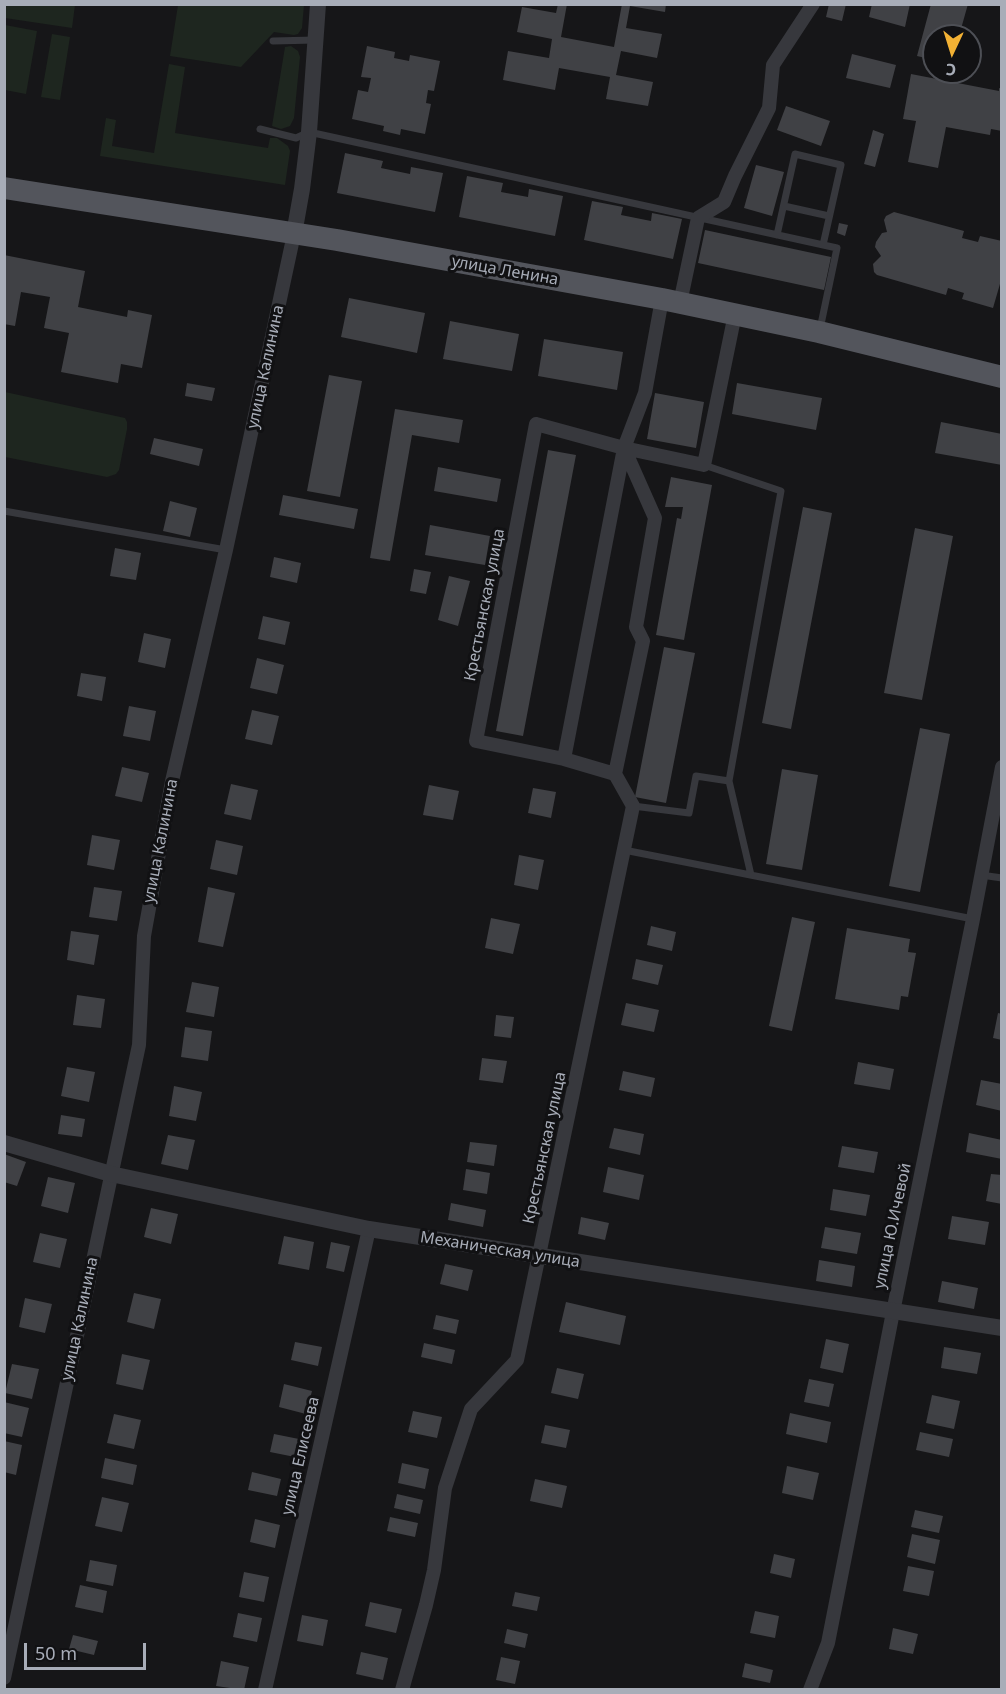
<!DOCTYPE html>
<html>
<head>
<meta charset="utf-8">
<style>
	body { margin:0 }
	#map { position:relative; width:1006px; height:1694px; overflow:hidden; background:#161618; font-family:"Noto Sans",sans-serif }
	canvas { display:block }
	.frame { position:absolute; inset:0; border:6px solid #a8adb8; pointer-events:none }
	.north { position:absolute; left:922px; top:24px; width:60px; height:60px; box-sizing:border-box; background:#111113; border:2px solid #4d4f55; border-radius:50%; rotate:184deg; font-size:16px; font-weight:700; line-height:24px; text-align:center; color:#a8adb8 }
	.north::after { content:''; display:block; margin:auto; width:21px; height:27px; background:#f2b134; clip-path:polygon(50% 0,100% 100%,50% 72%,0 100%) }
	.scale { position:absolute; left:24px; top:1643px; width:122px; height:27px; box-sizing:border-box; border:3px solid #a8adb8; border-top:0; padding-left:8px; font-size:18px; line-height:21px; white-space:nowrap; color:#a8adb8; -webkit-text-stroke:4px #111113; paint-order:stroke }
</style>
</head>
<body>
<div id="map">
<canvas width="1006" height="1694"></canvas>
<div class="frame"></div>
<div class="north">С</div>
<div class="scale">50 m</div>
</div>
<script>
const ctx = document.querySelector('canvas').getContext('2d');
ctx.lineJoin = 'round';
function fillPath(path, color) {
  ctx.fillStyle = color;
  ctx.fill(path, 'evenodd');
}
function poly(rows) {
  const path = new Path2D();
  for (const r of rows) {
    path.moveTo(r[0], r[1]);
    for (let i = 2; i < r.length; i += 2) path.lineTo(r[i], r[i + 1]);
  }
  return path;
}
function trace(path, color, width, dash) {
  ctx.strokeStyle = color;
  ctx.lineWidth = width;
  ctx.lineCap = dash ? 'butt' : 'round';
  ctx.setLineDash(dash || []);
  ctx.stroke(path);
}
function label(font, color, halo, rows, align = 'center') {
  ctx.font = font + ' "Noto Sans",sans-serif';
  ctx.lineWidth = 6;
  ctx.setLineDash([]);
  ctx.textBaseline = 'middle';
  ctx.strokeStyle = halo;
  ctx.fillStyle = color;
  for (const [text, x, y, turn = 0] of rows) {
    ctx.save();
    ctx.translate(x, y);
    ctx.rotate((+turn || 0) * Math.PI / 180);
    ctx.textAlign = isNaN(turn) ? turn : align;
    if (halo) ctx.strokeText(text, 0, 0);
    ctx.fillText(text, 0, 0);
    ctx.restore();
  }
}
const green = poly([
	[5,4,75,4,75,5,72,28,5,18],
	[178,5,304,5,302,28,298,34,294,35,274,32,241,67,170,56],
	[5,25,37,31,26,94,5,90],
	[52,34,70,37,60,100,41,97],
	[291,46,298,51,300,57,294,118,290,126,281,129,272,126,285,47],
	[169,64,185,67,175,133,268,148,270,138,277,138,288,146,290,151,285,185,100,156,106,118,116,120,112,146,154,153],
	[5,392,125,418,127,422,127,429,119,470,116,474,107,477,5,457]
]);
const building = poly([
	[558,4,567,4,561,37,614,47,622,4,666,4,665,12,630,6,626,28,662,34,657,58,621,51,616,75,653,82,648,106,606,99,610,77,559,68,555,90,503,80,508,51,549,58,552,39,517,32,522,7,556,13],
	[829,4,846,4,842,21,826,17],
	[872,4,910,4,905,27,869,17],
	[931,4,968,4,959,36,934,36,934,60,917,56],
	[367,46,395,52,394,58,409,61,410,55,440,61,434,91,428,90,426,103,431,104,425,134,401,129,400,135,383,131,384,126,352,119,358,90,368,92,371,78,361,77],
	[852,54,896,65,890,88,846,78],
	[911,74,999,91,999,88,1002,89,1002,131,991,129,990,135,946,127,938,168,908,162,916,121,903,119],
	[786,106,830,121,821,146,777,130],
	[873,130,884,134,875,167,864,164],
	[345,153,383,161,381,168,410,174,411,167,443,173,435,212,337,193],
	[756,165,784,172,772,216,744,208],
	[467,176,503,183,501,192,528,197,529,189,563,196,555,236,459,217],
	[592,201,623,207,621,215,651,221,652,213,682,219,673,259,584,240],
	[894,212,964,231,962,238,978,242,980,236,1002,241,1002,277,993,308,962,299,964,293,948,288,946,295,877,275,874,272,873,264,881,256,875,247,876,242,882,233,887,232,884,220,886,216],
	[839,223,848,225,845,236,837,233],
	[705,230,831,257,824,290,698,263],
	[4,255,85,271,78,307,127,317,128,310,152,315,142,368,121,364,118,383,61,372,69,333,44,328,50,297,21,292,15,326,4,324],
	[349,298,425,313,417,353,341,337],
	[450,321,519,334,512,371,443,359],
	[544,339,623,352,617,390,538,376],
	[329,375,362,381,340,497,307,491],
	[187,383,215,388,212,401,185,396],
	[737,383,822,398,816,430,732,414],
	[655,393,704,402,696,448,647,439],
	[395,409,463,420,459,443,412,435,390,561,370,558],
	[941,422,1002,434,1002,465,935,453],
	[154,438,203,449,199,466,150,454],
	[548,450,576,455,523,736,496,731],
	[438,467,501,479,497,502,434,491],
	[671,477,712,485,684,640,656,635,677,518,681,519,683,507,665,507],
	[283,495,358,509,354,529,279,515],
	[170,501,197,508,190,537,163,531],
	[803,507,832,513,791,729,762,723],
	[430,525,490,536,485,565,425,555],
	[915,528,953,536,922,700,884,693],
	[115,548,141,553,136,580,110,576],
	[274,557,301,563,297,583,270,577],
	[414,569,431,572,426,594,410,591],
	[449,576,470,581,458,626,438,620],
	[263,616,290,622,285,645,258,639],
	[144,633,171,639,165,668,138,662],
	[664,647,695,653,666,803,635,797],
	[257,658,284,665,277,694,250,688],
	[81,673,106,677,102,701,77,696],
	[129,706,156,711,150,741,123,736],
	[252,710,279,716,272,745,245,739],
	[920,728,950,734,920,892,889,886],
	[122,767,149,773,142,802,115,796],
	[782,769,818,775,802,870,766,864],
	[231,784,258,790,251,820,224,814],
	[429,785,459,791,453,820,423,815],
	[533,788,556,792,551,818,528,813],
	[92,835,120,840,114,870,87,865],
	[216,840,243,846,237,875,210,869],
	[519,855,544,860,538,890,514,885],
	[94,887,122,891,117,921,89,917],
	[208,887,235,893,223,947,198,942],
	[792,917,815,922,792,1031,769,1026],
	[491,918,520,924,513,954,485,948],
	[651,926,676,932,672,951,647,945],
	[847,928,910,939,908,952,916,953,908,997,901,996,899,1010,835,999],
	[71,931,99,935,94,965,67,960],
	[636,959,663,965,658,985,632,979],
	[192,982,219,987,214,1017,186,1012],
	[77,995,105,999,101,1028,73,1025],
	[626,1003,659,1010,654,1032,621,1025],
	[998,1013,1002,1014,1002,1040,993,1038],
	[496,1015,514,1017,511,1038,494,1036],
	[185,1027,212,1031,208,1061,181,1057],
	[482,1058,507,1061,503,1083,479,1080],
	[858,1062,894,1069,890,1090,854,1084],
	[67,1067,95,1072,89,1102,61,1096],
	[623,1071,655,1078,651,1097,619,1090],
	[981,1080,1002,1084,1002,1111,976,1105],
	[174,1086,202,1092,196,1121,169,1116],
	[61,1115,85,1119,82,1137,58,1134],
	[614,1128,644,1134,640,1155,609,1148],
	[969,1133,1002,1140,1002,1159,966,1152],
	[168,1135,195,1140,188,1170,161,1164],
	[470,1142,497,1145,494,1166,467,1162],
	[842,1146,878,1152,874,1173,838,1167],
	[4,1154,26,1162,17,1186,4,1182],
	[608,1167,644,1175,639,1200,603,1192],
	[466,1169,490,1173,487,1194,463,1190],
	[991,1174,1002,1175,1002,1204,986,1201],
	[48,1177,75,1183,68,1213,41,1206],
	[833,1189,870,1195,866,1216,830,1210],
	[451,1203,486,1210,483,1227,448,1220],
	[151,1208,178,1214,171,1244,144,1237],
	[952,1216,989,1222,985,1245,948,1239],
	[581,1217,609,1223,605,1240,578,1234],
	[825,1227,861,1233,857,1254,821,1248],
	[40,1233,67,1239,60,1268,33,1262],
	[284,1236,314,1242,309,1270,278,1264],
	[331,1242,350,1246,344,1272,326,1268],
	[819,1260,855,1266,852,1287,816,1281],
	[445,1264,473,1270,468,1291,440,1284],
	[942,1281,978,1288,974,1309,938,1302],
	[134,1293,161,1299,154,1329,127,1322],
	[25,1298,52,1304,45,1333,19,1327],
	[566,1302,626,1316,620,1345,559,1332],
	[436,1315,459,1320,456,1334,433,1329],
	[826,1339,849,1344,843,1373,820,1368],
	[295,1342,322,1347,318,1366,291,1360],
	[424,1343,455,1350,452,1364,421,1357],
	[944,1347,981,1353,977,1374,941,1368],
	[122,1354,150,1360,143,1390,116,1384],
	[12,1364,39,1369,32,1399,5,1393],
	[557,1368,584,1374,578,1399,551,1393],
	[809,1379,834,1384,829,1407,804,1402],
	[284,1384,312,1391,306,1414,279,1407],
	[932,1395,960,1401,954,1429,926,1423],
	[4,1402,29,1408,22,1437,4,1433],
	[413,1411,442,1417,437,1438,408,1432],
	[790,1413,831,1422,827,1443,786,1434],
	[114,1414,141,1420,134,1449,107,1443],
	[545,1425,570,1430,566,1448,541,1443],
	[920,1432,953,1439,949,1457,916,1450],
	[274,1434,299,1439,295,1457,270,1452],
	[4,1441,22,1445,16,1475,4,1472],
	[105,1458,137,1465,133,1485,101,1478],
	[402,1463,429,1469,425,1489,398,1483],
	[787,1466,819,1473,813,1500,782,1493],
	[252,1472,281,1479,277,1496,248,1490],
	[535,1479,567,1486,562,1508,530,1501],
	[397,1494,423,1500,420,1514,394,1508],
	[102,1497,129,1503,122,1532,95,1526],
	[915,1510,943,1516,939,1533,911,1527],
	[390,1517,418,1523,415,1537,387,1531],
	[255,1519,280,1525,275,1548,250,1542],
	[912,1534,940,1540,935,1564,907,1557],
	[774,1554,795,1559,791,1578,770,1573],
	[90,1560,117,1565,113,1586,86,1581],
	[908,1566,934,1571,929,1596,903,1591],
	[244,1572,269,1577,264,1602,239,1597],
	[80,1585,107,1591,103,1613,75,1607],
	[515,1592,540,1597,537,1611,512,1606],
	[370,1602,402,1609,396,1633,365,1626],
	[755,1611,779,1616,775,1638,750,1633],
	[238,1613,262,1618,257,1642,233,1637],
	[302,1615,328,1620,323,1646,297,1641],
	[893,1628,918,1634,913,1654,889,1649],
	[507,1629,528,1634,525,1648,504,1643],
	[73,1635,98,1641,94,1655,69,1649],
	[361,1652,388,1658,383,1680,356,1674],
	[501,1657,520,1661,515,1684,496,1680],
	[221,1661,249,1667,244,1690,216,1686],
	[745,1663,773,1670,770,1683,742,1677]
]);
const service = poly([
	[273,41,315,40],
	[260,129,296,138,309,132,837,248,820,329],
	[784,206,829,216],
	[777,235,795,154,841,165,823,245],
	[4,511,226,550],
	[729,781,751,875],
	[633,806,689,813,696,776,729,781,781,491,704,465],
	[624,850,973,919],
	[981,875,1002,878]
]);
const minor = poly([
	[680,303,698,218,724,202,735,176,769,108,773,65,813,4],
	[564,759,624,448],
	[615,774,564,759,476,741,536,424,624,448,645,393,662,299],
	[4,1678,139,1045,144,936,172,781,226,550,294,234],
	[265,1690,369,1229],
	[402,1690,426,1605,434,1570,445,1488,471,1409,517,1360,633,806,615,774,643,641,636,627,655,518,624,448,704,465,735,314],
	[810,1690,828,1643,893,1312,973,919,1002,767]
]);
const tertiary = poly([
	[294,234,302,189,309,132,318,4],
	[4,1143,111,1174,369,1229,1002,1328]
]);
const primary = poly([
	[4,188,337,240,662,299,819,332,1002,377]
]);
const streetNames = [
	["улица Ленина",505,271,10],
	["улица Калинина",266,367,-78],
	["Крестьянская улица",485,605,-79],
	["улица Калинина",161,841,-79],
	["Крестьянская улица",545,1148,-78],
	["улица Ю.Ичевой",893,1226,-78],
	["Механическая улица",500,1250,9],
	["улица Калинина",80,1319,-78],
	["улица Елисеева",301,1456,-77]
];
fillPath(green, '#1e261f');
fillPath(building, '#404145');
trace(service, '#37383d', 7);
trace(minor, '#37383d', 14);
trace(tertiary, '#37383d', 16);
trace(primary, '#53555c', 22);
label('16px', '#a8adb8', '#111113', streetNames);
</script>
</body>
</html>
